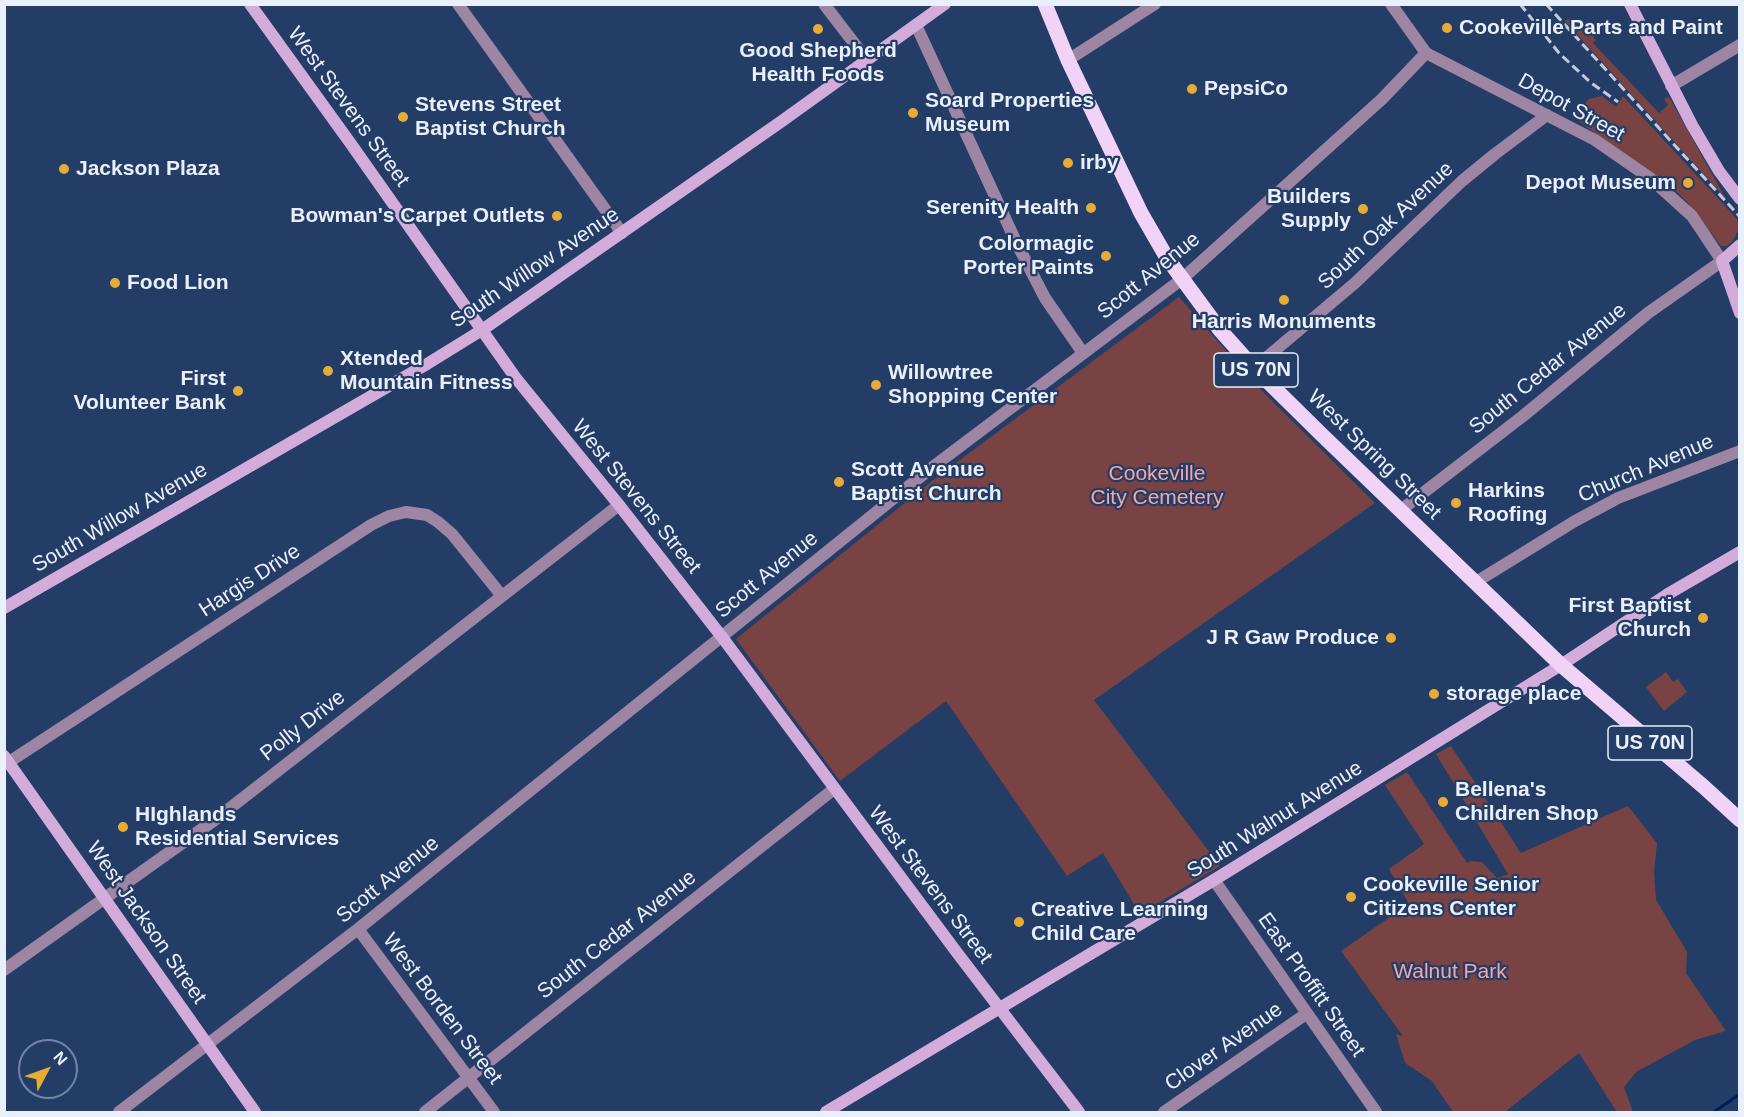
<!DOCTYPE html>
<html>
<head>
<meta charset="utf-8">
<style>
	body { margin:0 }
	#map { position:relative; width:1744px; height:1117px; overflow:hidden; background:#243d67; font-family:Arial,sans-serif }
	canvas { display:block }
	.frame { position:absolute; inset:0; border:6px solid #e9f0fb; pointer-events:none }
	.north { position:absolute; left:18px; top:1039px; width:60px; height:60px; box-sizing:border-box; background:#243d67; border:2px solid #7385a2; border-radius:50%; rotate:49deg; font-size:16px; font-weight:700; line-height:24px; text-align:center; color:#e9f0fb }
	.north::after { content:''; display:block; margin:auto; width:21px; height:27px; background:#e7ac36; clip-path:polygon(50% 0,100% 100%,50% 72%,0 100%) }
</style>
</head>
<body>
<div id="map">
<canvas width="1744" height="1117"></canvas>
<div class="frame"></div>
<div class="north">N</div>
</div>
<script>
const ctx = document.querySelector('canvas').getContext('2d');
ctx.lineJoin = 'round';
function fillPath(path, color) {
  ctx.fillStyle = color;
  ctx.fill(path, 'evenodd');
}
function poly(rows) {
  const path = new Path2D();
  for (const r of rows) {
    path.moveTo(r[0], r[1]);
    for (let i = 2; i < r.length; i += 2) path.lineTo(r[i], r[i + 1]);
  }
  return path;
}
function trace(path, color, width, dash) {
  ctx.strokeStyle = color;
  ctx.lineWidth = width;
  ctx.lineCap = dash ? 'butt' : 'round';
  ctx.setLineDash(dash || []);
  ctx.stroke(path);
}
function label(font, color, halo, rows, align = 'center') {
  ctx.font = font + ' Arial,sans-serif';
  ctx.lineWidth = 4.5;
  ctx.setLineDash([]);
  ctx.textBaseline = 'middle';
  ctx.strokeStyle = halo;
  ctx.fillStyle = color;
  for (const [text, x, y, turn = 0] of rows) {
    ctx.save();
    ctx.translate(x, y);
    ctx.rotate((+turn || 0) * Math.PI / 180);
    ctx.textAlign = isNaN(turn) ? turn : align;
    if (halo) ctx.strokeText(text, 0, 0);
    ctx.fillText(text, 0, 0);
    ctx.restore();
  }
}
const green = poly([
	[1570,18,1589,32,1596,40,1593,43,1659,113,1668,105,1664,99,1669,97,1726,199,1565,21],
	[1602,96,1616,107,1623,96,1737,219,1739,229,1732,242,1727,246,1721,246,1687,202,1678,193,1573,117,1589,99],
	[1179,297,1255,384,1375,503,1094,700,1220,866,1140,914,1103,853,1067,876,946,701,840,781,736,639,937,477],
	[1666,672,1673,682,1678,679,1687,692,1664,711,1646,687],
	[1451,746,1521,853,1628,806,1657,843,1654,872,1656,900,1687,952,1686,973,1726,1031,1695,1040,1636,1072,1624,1087,1633,1112,1617,1112,1579,1053,1505,1112,1453,1112,1432,1081,1405,1063,1396,1034,1403,1036,1341,951,1409,904,1389,869,1424,844,1385,785,1407,772,1467,863,1471,861,1482,862,1497,878,1508,874,1436,754]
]);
const stream = poly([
	[1714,1112,1740,1094]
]);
const street = poly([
	[458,4,622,233],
	[824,4,867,60],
	[1391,4,1426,53,1595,140,1650,178,1692,216,1722,261,1648,313,1523,416,1401,510],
	[916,25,1017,244,1045,298,1083,353],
	[1068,60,1155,4],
	[1671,86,1740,45],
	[1254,368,1355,283,1462,181,1495,154,1547,115],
	[1476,582,1575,521,1618,498,1740,451],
	[9,762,371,525,389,516,406,512,427,515,438,522,452,534,502,596],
	[1214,880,1376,1112],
	[358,929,494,1112],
	[4,970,216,819,619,505],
	[119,1112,358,929,930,469,1182,279,1382,99,1426,53],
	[425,1112,834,789],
	[1164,1112,1306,1014]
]);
const secondary = poly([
	[250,4,351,144,515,377,619,505,722,637,958,954,1079,1112],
	[1630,4,1692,125,1719,171,1740,199],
	[1740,245,1722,261,1740,313],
	[4,608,427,364,482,330,782,121,945,4],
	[4,756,255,1112],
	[826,1112,1214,880,1561,665,1668,594,1740,552]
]);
const primary = poly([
	[1045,4,1068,60,1141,213,1167,258,1220,330,1254,368,1321,434,1561,665,1704,787,1740,820]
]);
const rail = poly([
	[1520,4,1559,53,1590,82,1618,102],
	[1546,4,1740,217]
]);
const markers = [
	[1447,28,6,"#e7ac36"],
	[818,29,6,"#e7ac36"],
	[1192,89,6,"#e7ac36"],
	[913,113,6,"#e7ac36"],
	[403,117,6,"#e7ac36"],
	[1068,163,6,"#e7ac36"],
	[64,169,6,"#e7ac36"],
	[1688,183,6,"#e7ac36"],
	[1091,208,6,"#e7ac36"],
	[1363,209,6,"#e7ac36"],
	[557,216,6,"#e7ac36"],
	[1106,256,6,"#e7ac36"],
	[115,283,6,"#e7ac36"],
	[1284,300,6,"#e7ac36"],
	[328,371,6,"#e7ac36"],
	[876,385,6,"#e7ac36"],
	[238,391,6,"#e7ac36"],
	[839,482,6,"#e7ac36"],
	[1456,503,6,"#e7ac36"],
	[1703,618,6,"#e7ac36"],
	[1391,638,6,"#e7ac36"],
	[1434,694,6,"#e7ac36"],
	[1443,802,6,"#e7ac36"],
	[123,827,6,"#e7ac36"],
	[1351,897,6,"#e7ac36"],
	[1019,922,6,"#e7ac36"]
];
const shields = [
	[1256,370,84],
	[1650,743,84]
];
const shieldNames = [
	["US 70N",1256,370],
	["US 70N",1650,743]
];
const poiNames = [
	["Cookeville Parts and Paint",1459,28],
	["Good Shepherd",818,51,"center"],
	["Health Foods",818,75,"center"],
	["PepsiCo",1204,89],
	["Soard Properties",925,101],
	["Museum",925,125],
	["Stevens Street",415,105],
	["Baptist Church",415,129],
	["irby",1080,163],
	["Jackson Plaza",76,169],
	["Depot Museum",1676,183,"right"],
	["Builders",1351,197,"right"],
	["Supply",1351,221,"right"],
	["Serenity Health",1079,208,"right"],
	["Bowman's Carpet Outlets",545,216,"right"],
	["Colormagic",1094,244,"right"],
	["Porter Paints",1094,268,"right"],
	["Food Lion",127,283],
	["Harris Monuments",1284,322,"center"],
	["Xtended",340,359],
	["Mountain Fitness",340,383],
	["Willowtree",888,373],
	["Shopping Center",888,397],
	["First",226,379,"right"],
	["Volunteer Bank",226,403,"right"],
	["Scott Avenue",851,470],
	["Baptist Church",851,494],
	["Harkins",1468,491],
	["Roofing",1468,515],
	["First Baptist",1691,606,"right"],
	["Church",1691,630,"right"],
	["J R Gaw Produce",1379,638,"right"],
	["storage place",1446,694],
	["Bellena's",1455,790],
	["Children Shop",1455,814],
	["HIghlands",135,815],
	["Residential Services",135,839],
	["Cookeville Senior",1363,885],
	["Citizens Center",1363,909],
	["Creative Learning",1031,910],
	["Child Care",1031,934]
];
const streetNames = [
	["West Stevens Street",348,107,54],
	["Depot Street",1571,108,29],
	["South Oak Avenue",1386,226,-43],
	["South Willow Avenue",535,268,-34],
	["Scott Avenue",1149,276,-39],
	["South Cedar Avenue",1548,369,-39],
	["West Spring Street",1374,455,44],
	["Church Avenue",1646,469,-23],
	["West Stevens Street",636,497,51],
	["South Willow Avenue",120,518,-30],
	["Scott Avenue",767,575,-39],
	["Hargis Drive",250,581,-33],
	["Polly Drive",303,726,-38],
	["South Walnut Avenue",1275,820,-32],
	["Scott Avenue",388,880,-39],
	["West Stevens Street",930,885,53],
	["West Jackson Street",146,923,55],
	["South Cedar Avenue",617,935,-38],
	["East Proffitt Street",1311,985,55],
	["West Borden Street",442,1009,53],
	["Clover Avenue",1224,1047,-35]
];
const parkNames = [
	["Cookeville",1157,474],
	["City Cemetery",1157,498],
	["Walnut Park",1450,972]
];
fillPath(green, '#7a4343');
trace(stream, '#001c59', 3);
trace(street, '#9d85a3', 12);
trace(secondary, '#d3acdc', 12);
trace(primary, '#f2d3f8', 15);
trace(rail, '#c0cbdc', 3, [9, 4.5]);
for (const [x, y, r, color] of markers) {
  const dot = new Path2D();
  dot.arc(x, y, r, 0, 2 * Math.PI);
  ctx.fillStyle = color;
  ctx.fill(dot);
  trace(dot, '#243d67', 2);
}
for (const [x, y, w] of shields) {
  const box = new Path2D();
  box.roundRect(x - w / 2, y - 17, w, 34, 4.5);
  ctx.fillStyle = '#243d67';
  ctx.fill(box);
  trace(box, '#e9f0fb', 1.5);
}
label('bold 20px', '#e9f0fb', null, shieldNames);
label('bold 21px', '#e9f0fb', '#243d67', poiNames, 'left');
label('21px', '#e9f0fb', '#243d67', streetNames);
label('21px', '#f2a8a7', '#243d67', parkNames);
</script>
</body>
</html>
